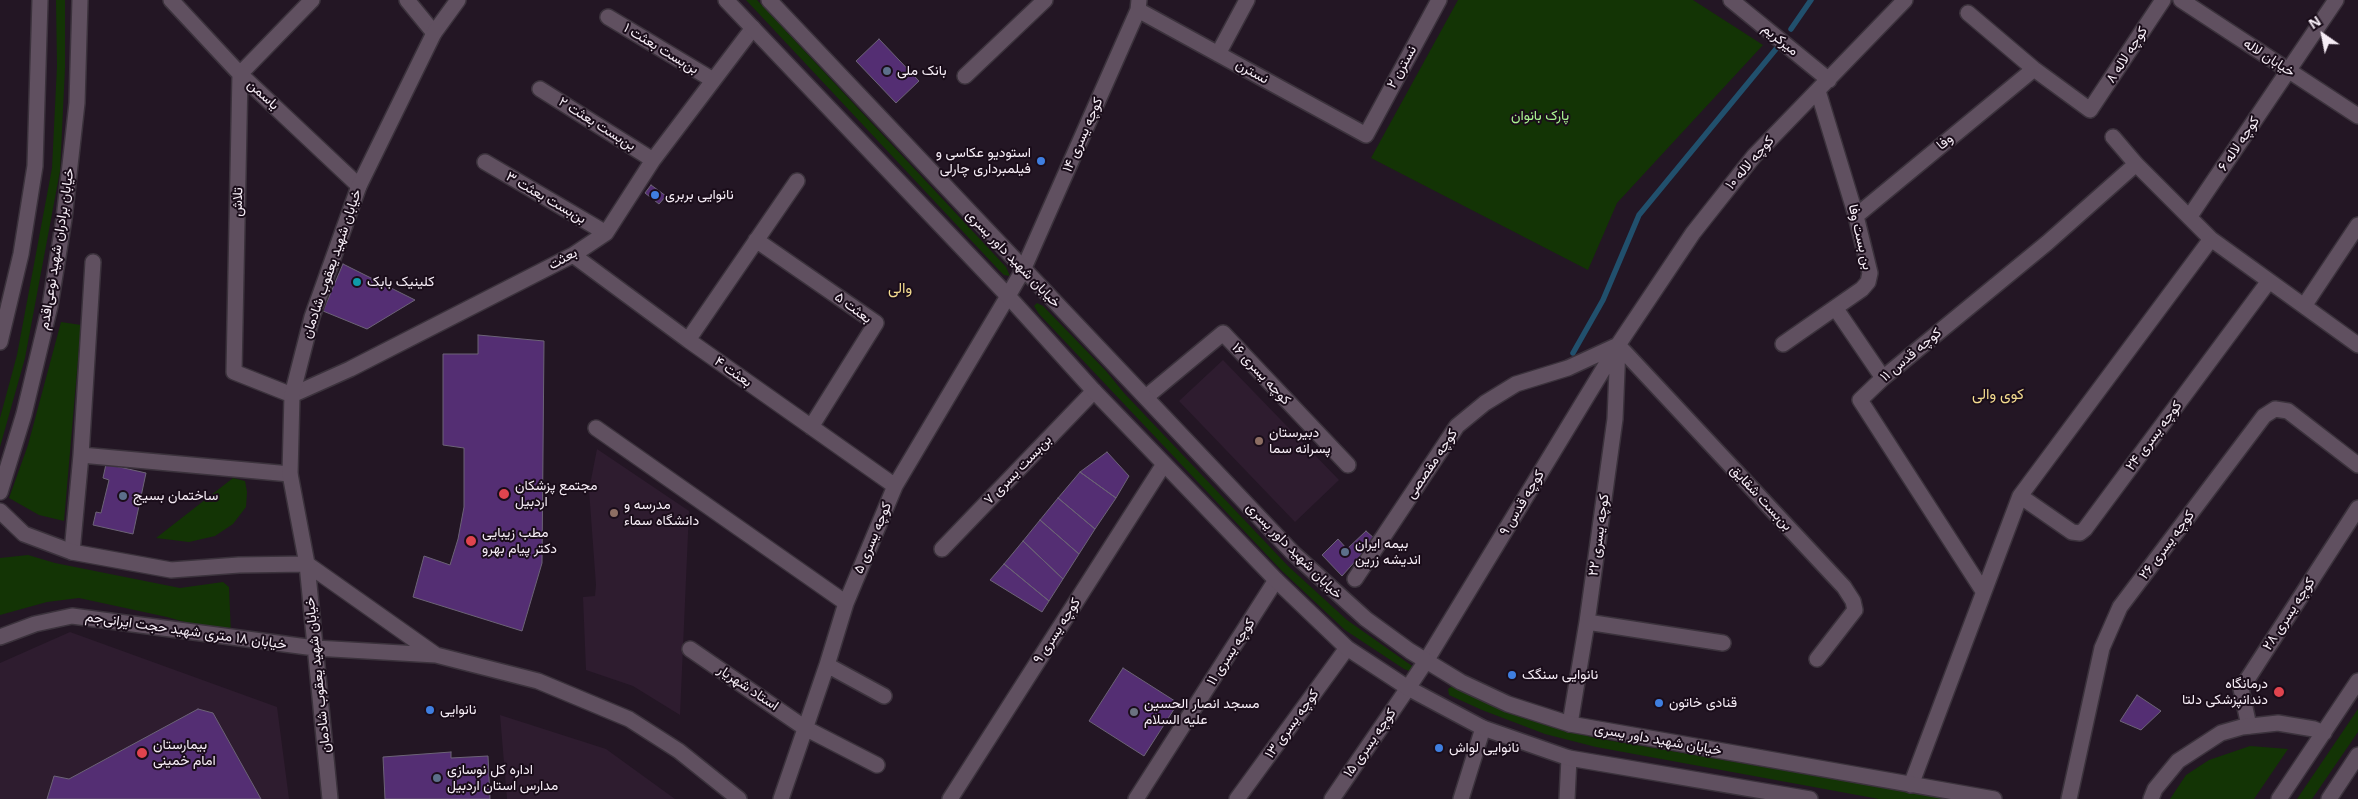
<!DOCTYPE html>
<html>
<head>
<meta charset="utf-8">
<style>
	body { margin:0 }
	#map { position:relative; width:2358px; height:799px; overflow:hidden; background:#231624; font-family:"Open Sans",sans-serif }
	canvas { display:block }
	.north { position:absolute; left:2298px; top:10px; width:50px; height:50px; -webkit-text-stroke:4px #1a0d1a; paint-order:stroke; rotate:327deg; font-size:14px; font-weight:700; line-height:20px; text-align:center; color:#f6edf6 }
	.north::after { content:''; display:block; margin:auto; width:18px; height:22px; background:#f6edf6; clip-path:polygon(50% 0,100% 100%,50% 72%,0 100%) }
</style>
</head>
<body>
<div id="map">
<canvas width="2358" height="799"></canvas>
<div class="north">N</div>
</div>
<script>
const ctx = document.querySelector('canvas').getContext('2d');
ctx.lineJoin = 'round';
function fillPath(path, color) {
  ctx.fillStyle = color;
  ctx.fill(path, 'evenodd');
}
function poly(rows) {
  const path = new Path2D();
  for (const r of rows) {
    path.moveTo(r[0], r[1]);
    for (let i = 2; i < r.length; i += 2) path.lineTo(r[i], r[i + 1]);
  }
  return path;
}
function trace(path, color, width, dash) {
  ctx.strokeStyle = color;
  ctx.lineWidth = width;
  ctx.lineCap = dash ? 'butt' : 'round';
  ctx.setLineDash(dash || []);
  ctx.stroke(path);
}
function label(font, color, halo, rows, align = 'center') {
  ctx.font = font + ' "Open Sans",Vazirmatn,sans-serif';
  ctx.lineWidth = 4;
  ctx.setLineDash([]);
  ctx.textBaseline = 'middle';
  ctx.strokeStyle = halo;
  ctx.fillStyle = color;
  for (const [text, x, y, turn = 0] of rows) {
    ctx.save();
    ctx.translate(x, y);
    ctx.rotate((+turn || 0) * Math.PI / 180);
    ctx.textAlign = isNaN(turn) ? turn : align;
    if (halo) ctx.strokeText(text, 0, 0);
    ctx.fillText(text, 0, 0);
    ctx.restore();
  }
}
const built = poly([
	[1223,360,1339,480,1295,522,1179,401],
	[597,449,689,511,680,715,633,686,586,670,583,597,595,596,596,585,589,490],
	[70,632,277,707,289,799,0,799,0,663],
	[500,715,606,749,675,799,507,799]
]);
const green = poly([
	[56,0,65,0,65,68,60,171,25,358,0,447,0,418,17,355,52,168,57,66],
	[746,0,757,0,1006,267,1010,276,1004,275,997,268],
	[1458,0,1693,0,1763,45,1617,203,1588,270,1371,158],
	[1037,303,1043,306,1106,371,1124,393,1288,566,1347,620,1415,668,1412,672,1404,669,1345,630,1282,571,1039,314,1034,306],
	[61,322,81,325,64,521,39,515,9,498,28,445],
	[233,478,245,481,247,492,246,507,233,524,215,536,189,542,156,538],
	[28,555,55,563,180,588,223,582,229,587,231,635,167,617,79,598,47,602,0,615,0,558],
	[1452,686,1486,702,1544,724,1595,738,1951,799,1879,799,1596,747,1545,734,1482,710,1449,695,1448,689],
	[2358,709,2358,732,2312,799,2297,799],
	[2250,746,2288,749,2254,799,2170,799,2186,775,2209,760]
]);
const stream = poly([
	[1791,29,1811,0],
	[1573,353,1603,300,1639,215,1776,49]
]);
const building = poly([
	[879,39,919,81,896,103,856,61,879,39],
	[651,185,666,196,659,204,645,193,651,185],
	[343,264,415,300,367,329,323,311,343,264],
	[478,335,544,341,542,563,522,631,413,597,424,556,450,565,458,539,464,507,464,448,443,445,443,354,478,354,478,335],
	[1107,452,1129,476,1116,498,1080,472,1107,452],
	[106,464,146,473,133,534,93,525,96,512,101,513,109,480,103,478,106,464],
	[1080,472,1116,498,1095,529,1058,498,1080,472],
	[1058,498,1095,529,1079,554,1040,520,1058,498],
	[1040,520,1079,554,1063,579,1023,541,1040,520],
	[1366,531,1375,539,1342,576,1322,555,1338,539,1347,549,1366,531],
	[1023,541,1063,579,1049,601,1004,564,1023,541],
	[1004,564,1049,601,1042,612,990,580,1004,564],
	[1123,668,1178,703,1144,756,1089,721,1123,668],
	[2137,695,2161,711,2141,730,2120,721,2137,695],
	[198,709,213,713,261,799,47,799,54,776,69,779,198,709],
	[451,752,451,758,488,756,490,799,385,799,383,757,451,752]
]);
const street = poly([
	[171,0,240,74,359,186],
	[312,0,240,74,234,372,292,395,350,369,573,255,606,233,653,160,753,28],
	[407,0,434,33],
	[1731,0,1829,80],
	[1138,10,1366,135,1439,0],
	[1968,13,2034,69,2090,110,2163,0],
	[608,17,713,80],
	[1218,54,1247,0],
	[965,76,1045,0],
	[540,89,653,160],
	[2113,137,2136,164,2211,239,2358,345],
	[485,162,606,233],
	[1856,216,2034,69],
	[2190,216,2336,0],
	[756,240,876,323,811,427],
	[573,255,688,340,895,486],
	[1023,270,1138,10,1139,0],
	[2304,306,2358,225],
	[1836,309,1883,378],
	[688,340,797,181],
	[1783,344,1862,289,1868,282,1870,273,1856,216,1818,91],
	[1618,345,1844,587,1853,601,1855,610,1817,659],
	[1146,397,1223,333,1348,465],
	[596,428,846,603],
	[81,455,290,474],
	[2020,496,2072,532,2080,533,2085,529,2269,281],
	[942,549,1094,391],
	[72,552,81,455,93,262],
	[1355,579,1457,426,1485,403,1516,384,1568,368,1618,345],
	[1983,591,1860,400,1883,378,2047,243,2136,164],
	[1587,622,1723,643],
	[690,649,805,728,877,765],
	[1426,661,1618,345,1693,233,1754,156,1905,0],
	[827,665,884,696],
	[1570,724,1587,622,1615,419,1618,346],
	[2249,726,2241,689,2358,508],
	[1911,785,2020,496,2211,239],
	[781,799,827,665,846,603,895,486,1008,296],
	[950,799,1164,464],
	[1136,799,1276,580],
	[1237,799,1347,648],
	[1332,799,1408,688],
	[1461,799,1483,728],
	[1567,799,1569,758],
	[2069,799,2102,648,2120,607,2264,416,2275,409,2288,411,2358,465]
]);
const secondary = poly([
	[726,0,1008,296,1094,391,1276,580,1347,648,1408,688,1483,728,1569,758,1810,799],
	[769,0,1293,553,1366,619,1410,651,1461,682,1508,704,1570,724,1994,799],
	[2181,0,2358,116],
	[1008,296,1023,270],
	[0,342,21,254,35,166,40,0],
	[0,492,24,414,50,306,64,219,77,103,80,0],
	[0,511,24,534,72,552,171,570,239,565,307,564,436,655],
	[0,637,35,624,72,616,315,648,436,655,538,681,629,719,679,751,739,799],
	[1408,688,1426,661],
	[330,799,307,564,290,474,292,395,312,317,359,186,434,33,458,0],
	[2151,799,2155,789,2178,761,2221,733,2242,727,2278,723,2314,729,2324,733],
	[2279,799,2358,681],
	[2329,799,2358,755]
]);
const markers = [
	[887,71,5,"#5c6f8a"],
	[1041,161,5,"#3f7fe0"],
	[655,195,5,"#3f7fe0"],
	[357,282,5,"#0f9aa8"],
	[1259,441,5,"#8d6e63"],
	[504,494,6,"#e0444e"],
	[123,496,5,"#5c6f8a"],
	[614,513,5,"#8d6e63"],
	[471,541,6,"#e0444e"],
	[1345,552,5,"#5c6f8a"],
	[1512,675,5,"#3f7fe0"],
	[2279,692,6,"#e0444e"],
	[1659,703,5,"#3f7fe0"],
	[430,710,5,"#3f7fe0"],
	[1134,712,5,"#6b7280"],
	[1439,748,5,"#3f7fe0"],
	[142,753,6,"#e0444e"],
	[437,778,5,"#5c6f8a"]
];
const streetNames = [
	["میرکریم",1780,40,39],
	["بن‌بست بعثت ۱",661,49,31],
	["کوچه لاله ۸",2127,55,-57],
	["خیابان لاله",2269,58,33],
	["نسترن ۲",1402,67,-61],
	["نسترن",1252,72,29],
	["یاسمن",263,95,43],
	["بن‌بست بعثت ۲",597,124,32],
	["کوچه یسری ۱۴",1083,135,-66],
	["وفا",1945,142,-40],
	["کوچه لاله ۶",2239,144,-56],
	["کوچه لاله ۱۰",1750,163,-49],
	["بن‌بست بعثت ۳",546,198,30],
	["تلاش",238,202,-89],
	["بن بست وفا",1860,237,77],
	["خیابان برادران شهید نوعی‌اقدم",57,249,-81],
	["بعثت",563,259,-29],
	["خیابان شهید داور یسری",1013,259,46],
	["خیابان شهید یعقوب شادمان",332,264,-71],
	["بعثت ۵",853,308,36],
	["کوچه قدس ۱۱",1911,355,-40],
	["بعثت ۴",733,372,35],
	["کوچه یسری ۱۶",1261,374,47],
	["کوچه یسری ۲۴",2154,436,-53],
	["کوچه مقصصی",1432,464,-56],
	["بن‌بست یسری ۷",1018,470,-46],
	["بن‌بست شقایق",1761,498,47],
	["کوچه قدس ۹",1522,503,-59],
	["کوچه یسری ۲۲",1599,535,-82],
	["کوچه یسری ۵",873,538,-67],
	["کوچه یسری ۲۶",2167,545,-53],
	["خیابان شهید داور یسری",1294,551,45],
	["کوچه یسری ۲۸",2289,614,-57],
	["خیابان ۱۸ متری شهید حجت ایرانی‌جم",186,631,8],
	["کوچه یسری ۹",1057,631,-57],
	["کوچه یسری ۱۱",1231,652,-57],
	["خیابان شهید یعقوب شادمان",318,675,-96],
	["استاد شهریار",748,688,34],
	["کوچه یسری ۱۳",1292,724,-54],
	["خیابان شهید داور یسری",1658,740,10],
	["کوچه یسری ۱۵",1370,743,-55]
];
const poiNames = [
	["بانک ملی",897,71],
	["استودیو عکاسی و",1031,153,"right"],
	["فیلمبرداری چارلی",1031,169,"right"],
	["نانوایی بربری",665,195],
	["کلینیک بابک",367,282],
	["دبیرستان",1269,433],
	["پسرانه سما",1269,449],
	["مجتمع پزشکان",515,486],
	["اردبیل",515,502],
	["ساختمان بسیج",133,496],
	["مدرسه و",624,505],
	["دانشگاه سماء",624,521],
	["مطب زیبایی",482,533],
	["دکتر پیام بهرو",482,549],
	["بیمه ایران",1355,544],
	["اندیشه زرین",1355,560],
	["نانوایی سنگک",1522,675],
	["درمانگاه",2268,684,"right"],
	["دندانپزشکی دلتا",2268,700,"right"],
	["قنادی خاتون",1669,703],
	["مسجد انصار الحسین",1144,704],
	["علیه السلام",1144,720],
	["نانوایی",440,710],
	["بیمارستان",153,745],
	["امام خمینی",153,761],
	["نانوایی لواش",1449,748],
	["اداره کل نوسازی",447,770],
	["مدارس استان اردبیل",447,786]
];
const parkNames = [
	["پارک بانوان",1540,116]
];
const neighbourhoodNames = [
	["والی",900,289],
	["کوی والی",1998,395]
];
fillPath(built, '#2e1c2f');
fillPath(green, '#133405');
trace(stream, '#21506d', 5.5);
fillPath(building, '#542e73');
trace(building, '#6c6376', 1);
trace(street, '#3b323c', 18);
trace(secondary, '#3b323c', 18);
trace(street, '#605060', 15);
trace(secondary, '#605060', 15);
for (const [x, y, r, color] of markers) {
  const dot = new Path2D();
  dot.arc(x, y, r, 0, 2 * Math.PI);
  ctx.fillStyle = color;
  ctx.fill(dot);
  trace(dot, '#1a0d1a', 2);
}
label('14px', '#f6edf6', '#1a0d1a', streetNames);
label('14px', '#f6edf6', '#1a0d1a', poiNames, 'left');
label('14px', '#abf493', '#1a0d1a', parkNames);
label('15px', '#f5dd90', '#1a0d1a', neighbourhoodNames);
</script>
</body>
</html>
